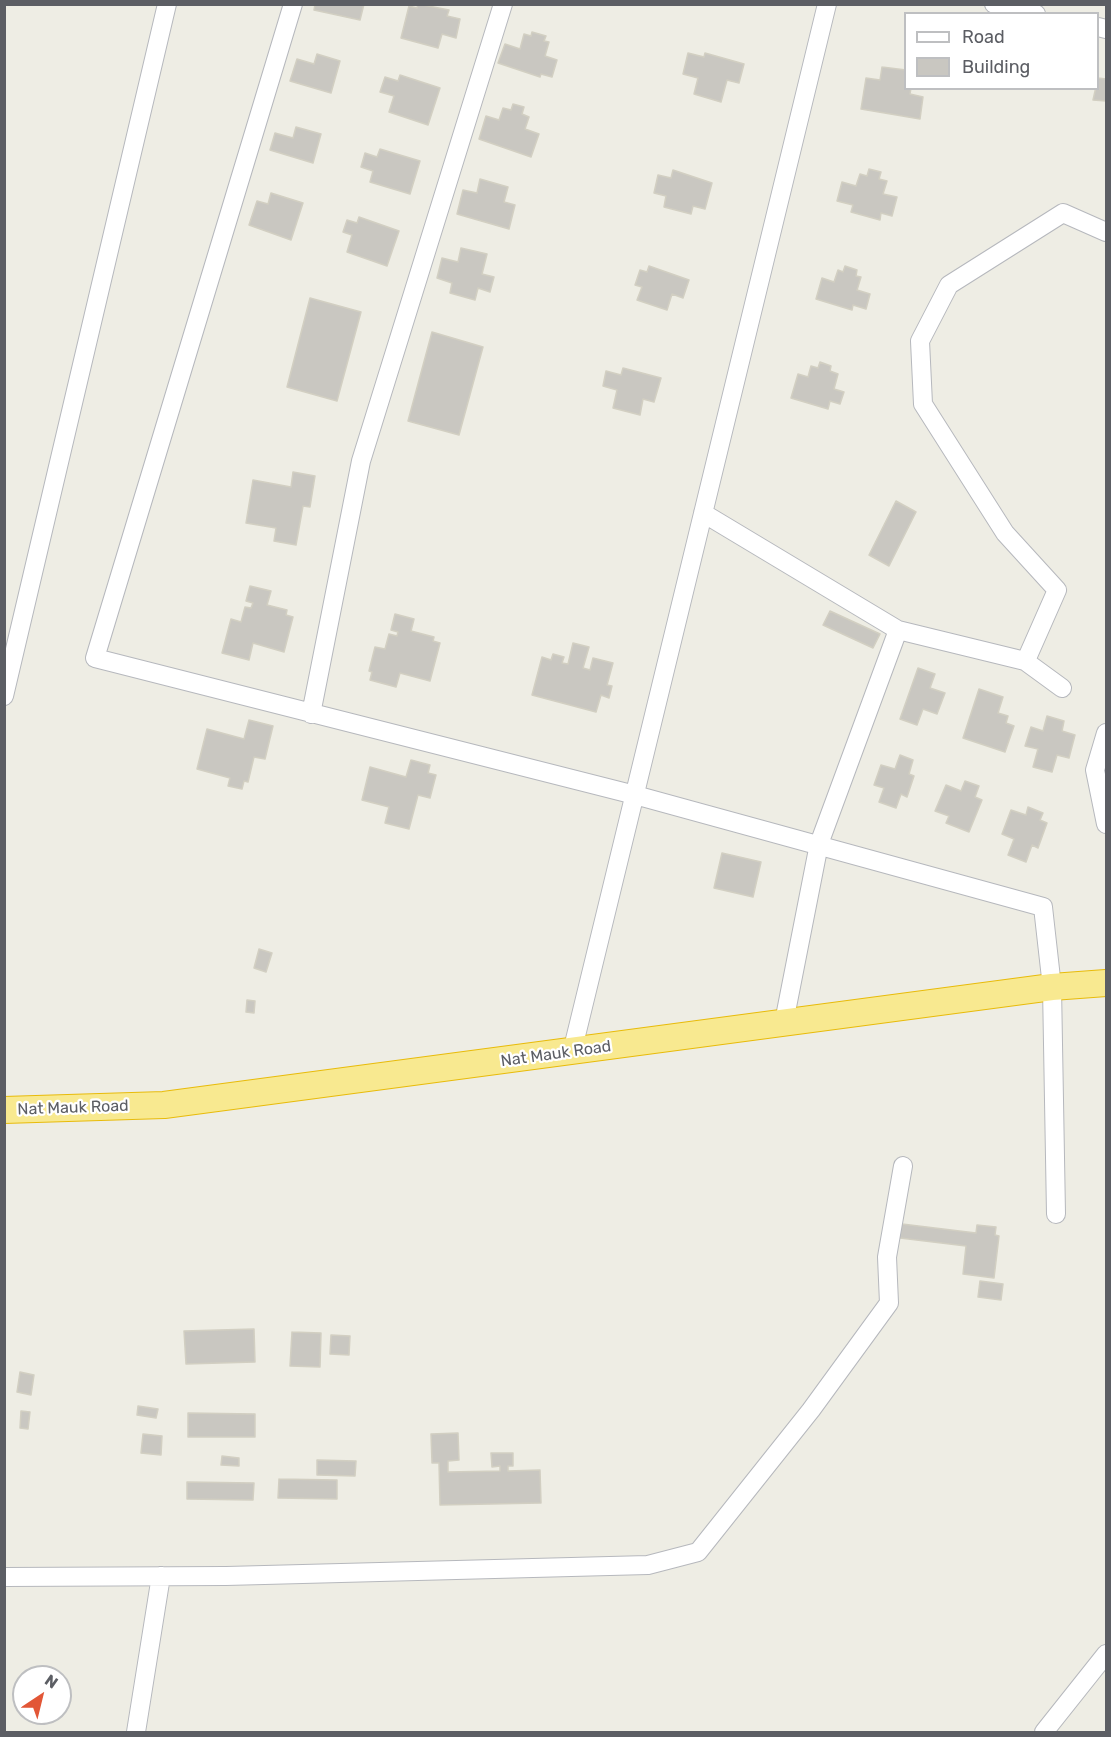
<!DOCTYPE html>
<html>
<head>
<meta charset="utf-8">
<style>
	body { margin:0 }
	#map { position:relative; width:1111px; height:1737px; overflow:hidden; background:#eeede4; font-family:Rubik,sans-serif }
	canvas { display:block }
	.frame { position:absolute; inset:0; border:6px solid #5c5e64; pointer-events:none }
	.legend { position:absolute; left:904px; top:12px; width:195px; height:78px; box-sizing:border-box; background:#fff; border:2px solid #bebfc1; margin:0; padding:8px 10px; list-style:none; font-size:18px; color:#5c5e64 }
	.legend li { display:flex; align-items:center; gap:12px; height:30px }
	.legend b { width:30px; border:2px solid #bebfc1 }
	.north { position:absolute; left:12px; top:1665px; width:60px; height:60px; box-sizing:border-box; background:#fff; border:2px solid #bebfc1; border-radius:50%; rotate:35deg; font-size:16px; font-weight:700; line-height:24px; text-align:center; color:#5c5e64 }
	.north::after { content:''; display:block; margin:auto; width:21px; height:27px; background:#e25636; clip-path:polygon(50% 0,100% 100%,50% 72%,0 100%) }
</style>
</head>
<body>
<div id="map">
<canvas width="1111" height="1737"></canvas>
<div class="frame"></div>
<ul class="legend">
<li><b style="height:8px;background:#fff"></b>Road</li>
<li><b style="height:16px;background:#c9c7c1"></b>Building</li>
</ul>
<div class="north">N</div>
</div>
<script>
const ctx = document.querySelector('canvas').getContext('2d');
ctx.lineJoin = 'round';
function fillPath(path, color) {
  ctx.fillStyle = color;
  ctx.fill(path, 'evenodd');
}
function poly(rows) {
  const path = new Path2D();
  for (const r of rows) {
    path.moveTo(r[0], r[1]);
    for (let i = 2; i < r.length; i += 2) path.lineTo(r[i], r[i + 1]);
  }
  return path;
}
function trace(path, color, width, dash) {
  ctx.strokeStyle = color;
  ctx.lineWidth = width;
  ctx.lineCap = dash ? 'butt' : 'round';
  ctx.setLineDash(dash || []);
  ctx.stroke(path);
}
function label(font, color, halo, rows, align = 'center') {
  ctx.font = font + ' Rubik,sans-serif';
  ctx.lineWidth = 4.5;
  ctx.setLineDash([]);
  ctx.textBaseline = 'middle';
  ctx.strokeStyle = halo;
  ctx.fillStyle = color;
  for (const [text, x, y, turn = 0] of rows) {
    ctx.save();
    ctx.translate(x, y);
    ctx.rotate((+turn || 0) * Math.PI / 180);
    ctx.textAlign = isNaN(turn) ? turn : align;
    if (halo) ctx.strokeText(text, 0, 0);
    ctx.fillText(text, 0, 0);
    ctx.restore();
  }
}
const building = poly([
	[315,4,364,4,360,20,314,10,315,4],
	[418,4,449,10,447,16,460,19,456,38,442,34,438,48,401,38,409,6,417,8,418,4],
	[532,32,546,36,544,41,549,42,545,56,557,60,552,77,541,74,540,77,498,63,505,44,520,49,524,34,531,36,532,32],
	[688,53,704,57,705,53,744,64,739,83,727,80,721,102,694,94,698,78,683,74,688,53],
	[317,54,340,61,331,93,290,81,297,59,314,64,317,54],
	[882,67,906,70,906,88,911,88,910,94,923,97,920,119,861,109,866,78,880,80,882,67],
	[400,75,440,88,428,125,389,112,394,96,380,92,385,77,398,81,400,75],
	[1098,78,1106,79,1106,101,1093,100,1098,78],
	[513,104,524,107,522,114,529,117,525,129,539,134,531,157,479,139,486,116,499,120,503,108,511,110,513,104],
	[296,127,321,134,313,163,270,150,275,133,293,138,296,127],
	[380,149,420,161,410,194,370,182,373,171,361,167,365,153,377,157,380,149],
	[869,169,881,172,879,179,887,181,883,194,897,197,892,216,881,213,880,220,851,212,853,205,837,201,842,182,856,186,860,174,867,176,869,169],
	[673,170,712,183,705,209,693,206,691,214,664,207,666,196,654,193,658,175,671,178,673,170],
	[480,179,508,187,504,202,515,205,509,229,457,214,463,190,477,193,480,179],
	[271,193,303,203,291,240,249,225,257,201,268,204,271,193],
	[359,217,399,231,387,266,347,252,352,235,343,232,347,220,357,223,359,217],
	[461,248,487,254,482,274,494,277,490,292,478,288,475,300,450,293,452,283,437,278,442,258,458,262,461,248],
	[649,266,689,280,683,298,672,294,667,310,637,300,642,287,635,285,640,270,647,272,649,266],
	[845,266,857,270,856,276,861,277,857,290,870,294,866,309,853,305,852,310,816,299,822,278,834,282,838,270,843,272,845,266],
	[310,298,361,312,337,401,287,387,310,298],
	[432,332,483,347,459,435,408,421,432,332],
	[820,362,831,366,830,371,838,374,834,389,844,392,840,404,830,401,828,409,791,398,798,374,808,377,811,366,818,368,820,362],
	[623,368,661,378,654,402,643,399,640,415,613,408,617,390,603,386,606,371,621,375,623,368],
	[293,472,315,476,310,507,303,506,296,545,274,541,276,528,246,523,253,480,291,487,293,472],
	[896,501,916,512,889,566,869,555,896,501],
	[250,586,271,591,267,605,287,610,286,615,293,617,284,652,253,643,249,660,222,653,231,619,241,622,245,607,251,608,253,603,246,601,250,586],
	[830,611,880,634,873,648,823,625,830,611],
	[395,614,414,619,411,631,434,637,433,641,440,643,430,681,400,673,396,687,370,680,372,672,369,671,375,647,385,649,389,634,397,636,398,632,391,630,395,614],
	[573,643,589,647,583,668,590,670,593,658,613,663,607,685,612,686,609,698,601,695,596,712,532,695,542,657,551,660,553,654,564,657,562,663,568,664,573,643],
	[918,668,935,674,930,688,945,693,937,714,923,709,917,725,900,719,918,668],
	[979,689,1003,697,998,713,1008,716,1006,723,1014,726,1005,752,963,738,979,689],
	[1047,716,1064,721,1062,731,1075,735,1069,758,1057,755,1052,772,1033,767,1038,749,1025,746,1031,727,1043,731,1047,716],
	[249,720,273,726,265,759,254,757,248,782,244,781,242,789,228,786,230,778,197,769,207,729,244,739,249,720],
	[900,755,913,760,909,774,914,776,907,797,901,794,896,808,879,802,884,788,874,785,881,765,895,769,900,755],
	[411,760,430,765,428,773,436,775,430,798,418,795,409,829,385,823,389,807,362,800,370,767,406,777,411,760],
	[965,781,979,786,975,797,982,800,969,832,946,823,949,816,935,811,946,785,961,791,965,781],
	[1028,807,1043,813,1040,820,1047,823,1038,848,1032,845,1026,862,1008,855,1014,839,1002,834,1011,810,1026,815,1028,807],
	[722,853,761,862,753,897,714,888,722,853],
	[259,949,272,953,266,972,254,968,259,949],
	[247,1000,255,1001,254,1013,246,1012,247,1000],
	[902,1224,976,1233,977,1225,996,1227,995,1235,999,1236,994,1278,963,1274,966,1246,900,1238,902,1224],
	[980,1281,1003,1284,1001,1300,978,1297,980,1281],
	[254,1329,255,1362,186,1364,184,1331,254,1329],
	[292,1332,321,1333,320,1367,290,1366,292,1332],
	[331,1335,350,1336,349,1355,330,1354,331,1335],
	[20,1372,34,1375,31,1395,17,1392,20,1372],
	[138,1406,158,1409,156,1418,137,1415,138,1406],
	[21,1411,30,1412,28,1429,20,1428,21,1411],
	[188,1413,255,1414,255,1437,188,1437,188,1413],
	[458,1433,459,1460,448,1461,448,1472,500,1471,500,1466,492,1467,491,1453,513,1453,513,1466,508,1466,508,1471,540,1470,541,1503,440,1505,439,1463,432,1463,431,1434,458,1433],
	[143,1434,162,1436,161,1455,141,1453,143,1434],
	[222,1456,239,1458,239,1466,221,1465,222,1456],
	[317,1460,356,1461,355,1476,317,1475,317,1460],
	[279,1479,337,1480,337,1499,278,1498,279,1479],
	[187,1482,254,1483,253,1500,187,1499,187,1482]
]);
const minor = poly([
	[293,4,95,658,635,795,1043,907,1052,987,1056,1214],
	[994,4,1036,14],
	[1098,27,1106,29],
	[703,513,898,630,1025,661,1062,688],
	[1027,658,1057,590,1005,533,923,404,920,341,949,285,1063,213,1106,232],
	[4,696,167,4],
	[311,714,361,461,503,4],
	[1106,733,1095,770,1106,824],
	[784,1022,819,844,898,630],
	[572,1052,827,4],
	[4,1577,226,1576,648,1565,698,1552,811,1410,889,1303,887,1257,903,1166],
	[136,1732,161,1576],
	[1044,1732,1106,1654]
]);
const highway = poly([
	[4,1110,164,1105,1052,987,1106,983]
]);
const streetNames = [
	["Nat Mauk Road",556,1054,-8],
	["Nat Mauk Road",73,1108,-2]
];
fillPath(building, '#c9c7c1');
trace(building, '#d2cfc2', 1.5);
trace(minor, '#b6b8bd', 20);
trace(highway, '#e8bb0a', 28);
trace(minor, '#fff', 18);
trace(highway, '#f8e990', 26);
label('16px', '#5c5e64', '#fff', streetNames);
</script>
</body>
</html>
